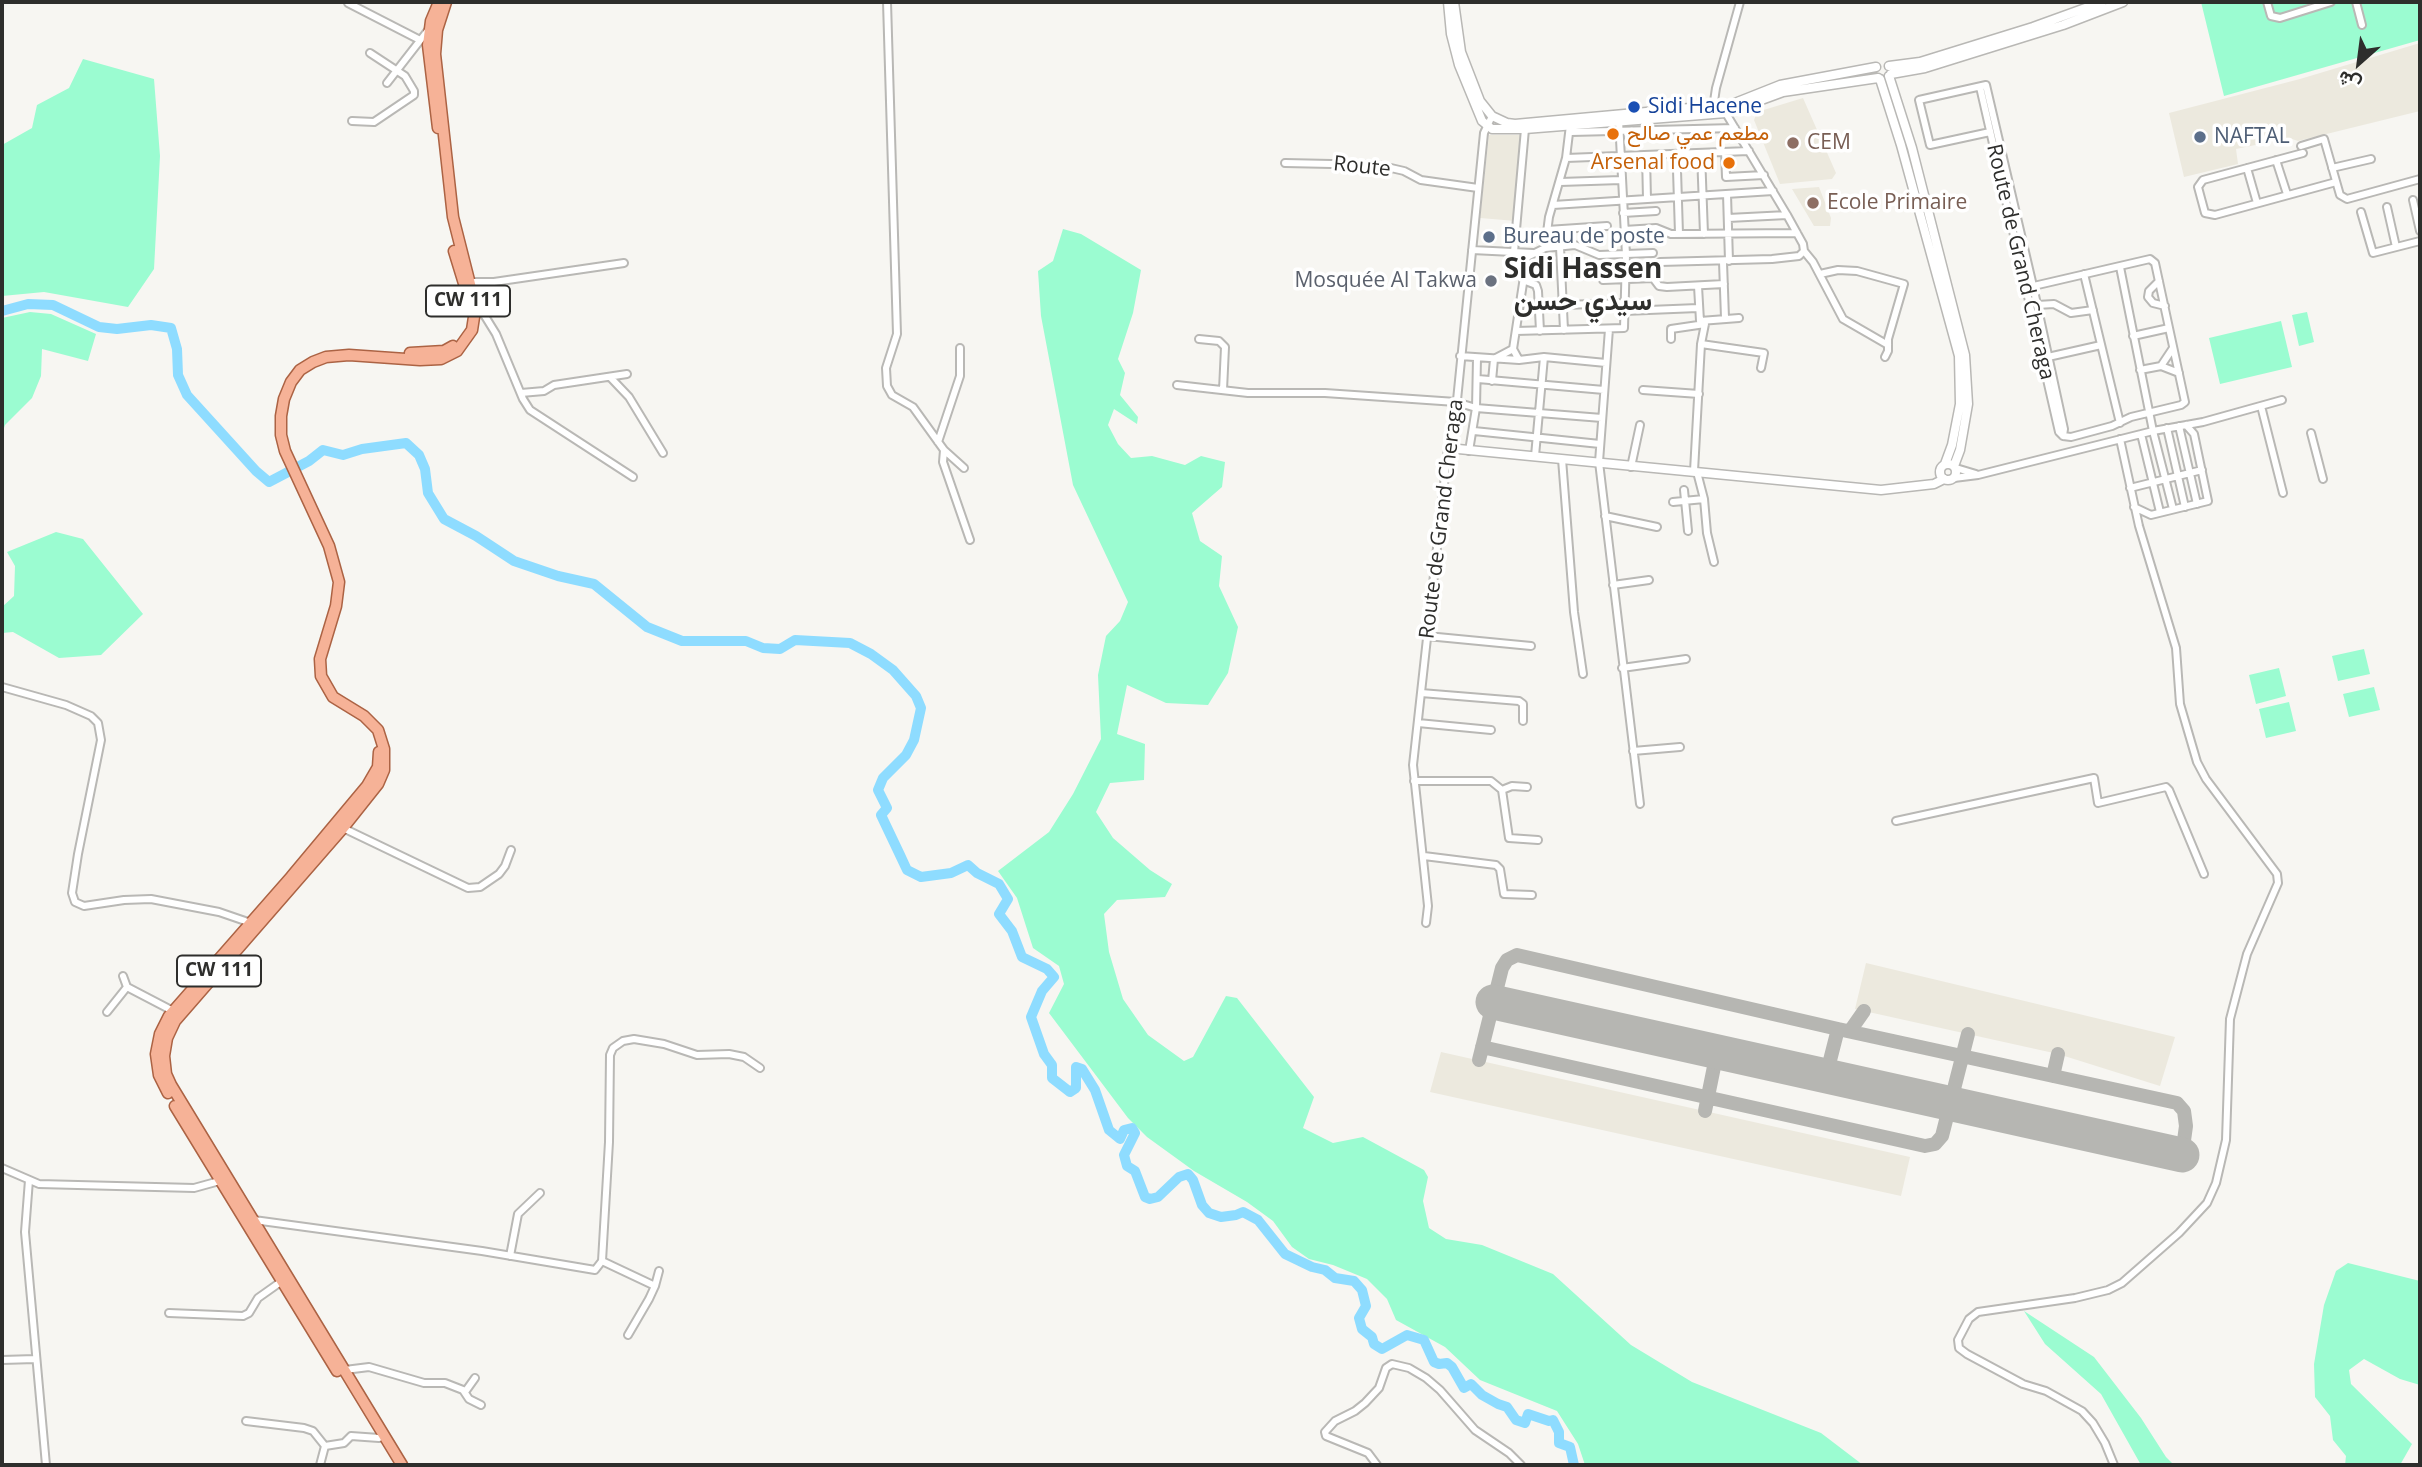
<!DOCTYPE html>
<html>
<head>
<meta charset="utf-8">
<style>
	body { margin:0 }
	#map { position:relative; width:2422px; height:1467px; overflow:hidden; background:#f7f6f2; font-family:"Open Sans",Vazirmatn,sans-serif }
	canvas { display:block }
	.frame { position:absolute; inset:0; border:4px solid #2e2e2c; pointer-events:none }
	.north { position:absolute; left:2324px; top:28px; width:70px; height:70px; -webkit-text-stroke:5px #fff; paint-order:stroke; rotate:208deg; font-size:19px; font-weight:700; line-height:28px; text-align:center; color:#2e2e2c }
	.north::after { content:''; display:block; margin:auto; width:24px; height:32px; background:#2e2e2c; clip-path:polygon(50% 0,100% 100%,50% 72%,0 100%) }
</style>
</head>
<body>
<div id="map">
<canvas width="2422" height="1467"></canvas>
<div class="frame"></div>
<div class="north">ش</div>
</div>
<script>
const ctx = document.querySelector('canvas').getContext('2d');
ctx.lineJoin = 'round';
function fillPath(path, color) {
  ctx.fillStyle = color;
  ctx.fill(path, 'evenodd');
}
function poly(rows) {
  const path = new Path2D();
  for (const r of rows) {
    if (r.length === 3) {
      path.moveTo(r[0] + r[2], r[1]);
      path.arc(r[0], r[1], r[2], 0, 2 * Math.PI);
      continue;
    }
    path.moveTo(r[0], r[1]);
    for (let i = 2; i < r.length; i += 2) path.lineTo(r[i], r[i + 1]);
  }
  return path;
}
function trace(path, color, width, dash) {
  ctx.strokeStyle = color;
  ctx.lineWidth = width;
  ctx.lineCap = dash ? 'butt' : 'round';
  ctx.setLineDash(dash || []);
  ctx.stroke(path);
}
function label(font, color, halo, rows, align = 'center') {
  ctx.font = font + ' "Open Sans",Vazirmatn,sans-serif';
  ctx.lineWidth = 7;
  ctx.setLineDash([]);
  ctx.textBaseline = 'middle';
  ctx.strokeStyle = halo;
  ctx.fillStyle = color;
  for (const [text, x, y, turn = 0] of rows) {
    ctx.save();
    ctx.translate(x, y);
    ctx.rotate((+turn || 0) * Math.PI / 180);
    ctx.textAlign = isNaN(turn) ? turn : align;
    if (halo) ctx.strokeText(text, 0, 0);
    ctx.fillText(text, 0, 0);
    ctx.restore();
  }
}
const built = poly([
	[2420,43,2420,111,2298,141,2289,138,2236,149,2238,164,2184,177,2169,113,2300,79],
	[1803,98,1836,173,1832,179,1780,184,1754,120,1757,112],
	[1489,135,1525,135,1516,221,1480,218],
	[1819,187,1831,218,1830,226,1814,226,1792,189],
	[1866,963,2175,1037,2160,1086,2058,1054,1855,1009],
	[1441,1052,1910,1157,1901,1196,1430,1092]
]);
const green = poly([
	[2201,2,2420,2,2420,40,2224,96],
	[83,59,154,79,160,156,154,269,128,307,44,292,2,296,2,145,32,128,37,105,69,88],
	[1063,229,1081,234,1141,270,1133,313,1118,359,1125,373,1120,395,1138,417,1137,424,1114,409,1108,425,1118,444,1131,458,1152,456,1185,465,1201,456,1225,462,1222,487,1192,513,1200,541,1222,556,1219,586,1238,627,1228,673,1208,705,1166,703,1127,685,1117,734,1145,744,1144,780,1110,783,1096,812,1113,838,1150,870,1172,884,1165,897,1117,900,1104,914,1109,952,1123,999,1148,1035,1184,1061,1193,1057,1226,996,1237,998,1314,1097,1303,1128,1333,1143,1363,1137,1424,1170,1428,1177,1423,1201,1429,1228,1446,1239,1482,1245,1553,1274,1631,1345,1692,1382,1821,1433,1863,1465,1585,1465,1578,1444,1557,1411,1480,1380,1445,1347,1396,1320,1387,1299,1367,1279,1333,1265,1309,1259,1292,1247,1273,1221,1247,1202,1194,1171,1147,1137,1128,1118,1049,1013,1064,984,1059,966,1033,948,1017,898,998,871,1049,832,1073,794,1101,739,1098,675,1106,636,1120,621,1128,602,1073,485,1041,316,1038,271,1053,261],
	[30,312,51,314,96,334,88,361,42,349,41,376,32,398,5,425,2,434,2,318],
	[2307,312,2314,342,2299,346,2292,315],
	[2281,321,2292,367,2220,384,2209,338],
	[56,532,83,539,143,614,101,655,59,658,13,632,2,633,2,607,14,596,15,566,7,552],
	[2364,649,2370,674,2338,681,2332,656],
	[2279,668,2286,696,2256,704,2249,675],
	[2374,687,2380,710,2349,717,2343,694],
	[2289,702,2296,731,2266,738,2259,709],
	[2348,1263,2420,1281,2420,1385,2400,1379,2364,1359,2349,1370,2351,1384,2412,1444,2400,1465,2345,1465,2346,1456,2333,1440,2330,1416,2315,1397,2314,1364,2324,1305,2336,1271],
	[2024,1311,2094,1357,2141,1418,2166,1457,2174,1465,2141,1465,2101,1394,2045,1344]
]);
const river = poly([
	[2,311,28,304,53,305,99,327,117,329,151,325,171,328,177,349,178,375,187,395,256,471,269,482,309,461,323,450,343,455,362,449,406,443,419,455,425,469,428,493,444,519,476,536,514,561,558,576,594,584,647,627,682,641,746,641,763,648,780,649,795,640,850,643,871,654,893,670,916,696,921,708,914,740,906,755,883,778,878,790,887,808,881,815,900,855,907,870,921,877,951,873,968,865,977,873,999,884,1008,899,999,914,1012,931,1022,957,1047,969,1054,977,1042,991,1031,1017,1044,1054,1052,1065,1052,1078,1070,1092,1076,1088,1076,1067,1082,1069,1095,1090,1109,1130,1120,1139,1124,1130,1132,1128,1135,1133,1124,1155,1127,1166,1135,1171,1145,1197,1150,1199,1158,1197,1179,1177,1188,1174,1193,1180,1202,1205,1209,1213,1221,1217,1236,1215,1243,1212,1258,1220,1285,1254,1312,1267,1325,1270,1335,1278,1354,1281,1362,1290,1366,1306,1359,1318,1362,1329,1372,1337,1374,1344,1382,1349,1407,1335,1424,1340,1434,1362,1439,1364,1447,1363,1452,1367,1464,1388,1471,1384,1482,1395,1498,1404,1507,1407,1516,1420,1525,1423,1528,1414,1549,1421,1553,1420,1559,1432,1559,1443,1570,1447,1574,1465]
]);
const taxiway = poly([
	[1850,1031,1864,1011],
	[1482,1047,1925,1146,1935,1144,1942,1136,1968,1034],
	[1479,1060,1502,968,1507,960,1517,955,1838,1029,2177,1103,2184,1111,2186,1126,2182,1155],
	[1826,1076,1838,1029],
	[2053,1076,2058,1054],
	[1705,1111,1717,1052]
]);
const runway = poly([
	[1493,1002,2182,1155]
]);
const minor = poly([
	[887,2,897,334,886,368,887,386,892,395,913,407,944,450,964,468],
	[2267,2,2271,16,2280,18,2331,2],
	[2356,2,2362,25],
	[348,3,420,40],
	[387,83,429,29],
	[1980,87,2059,432,2063,436],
	[1713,108,1716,88,1740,2],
	[352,121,374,122,414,95,414,91,405,76,370,53],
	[1571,132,1735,128],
	[1990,132,1930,145,1919,100,1986,85,2033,286,2064,429,2063,436],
	[2301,146,2324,139,2340,195,2347,199,2420,179],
	[1725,152,1726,177,1764,175],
	[1701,153,1704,234],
	[2303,153,2203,180,2198,187,2205,213,2215,215,2336,182],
	[1646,155,1647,199],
	[1566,158,1749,151],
	[2276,160,2287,194],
	[1285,163,1378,165,1404,171,1421,180,1478,188],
	[2247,168,2257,203],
	[2332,168,2371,159],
	[1677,170,1679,234],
	[1560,182,1621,180],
	[1727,194,1729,261],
	[2413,200,2420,231],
	[1553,205,1773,191],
	[2387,207,2396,247],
	[2361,212,2373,253,2420,241],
	[1623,213,1656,211],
	[1728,218,1787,215],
	[1547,230,1607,226],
	[1624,230,1656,228,1671,234,1797,233],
	[1560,247,1564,330],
	[1545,248,1575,245,1599,255,1653,253],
	[1472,250,1533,253],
	[1804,251,1813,262,1843,319,1888,345],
	[1514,252,1525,129],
	[1660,262,1772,259,1799,256,1804,251,1803,244,1787,215,1724,110],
	[1723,262,1725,318],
	[2120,267,2153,431,2173,509],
	[1820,274,1838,270,1857,271,1904,284,1888,339,1888,351,1885,357],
	[2084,274,2120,423],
	[1523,280,1536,285,1538,291,1540,331],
	[1603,280,1653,278,1659,286,1667,287,1724,284],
	[2159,281,2149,291,2148,297,2153,303,2165,306],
	[471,282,494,282,624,263],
	[1698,286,1700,321,1739,318],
	[2025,288,2150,259,2155,263,2185,402,2181,405,2131,417,2112,426,2071,437,2063,436],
	[475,300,496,334,523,399,530,410,633,477],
	[1563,305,1624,303],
	[2037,305,2054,304,2071,313,2093,310],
	[1624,311,1698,308],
	[1609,329,1599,462,1640,804],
	[1516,331,1624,328,1626,255,1619,120],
	[2133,336,2169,328],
	[1199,339,1219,341,1225,347,1223,390],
	[1671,339,1671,329,1705,324,1701,344,1694,471],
	[1701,344,1764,353,1761,368],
	[1513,349,1519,360,1544,357,1606,363],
	[1460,356,1519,360],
	[2048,357,2101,345],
	[2161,366,2173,348],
	[2140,370,2161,366,2179,373],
	[610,377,629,397,663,453],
	[1478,379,1604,390],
	[1492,381,1494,359,1513,349,1527,257,1545,248,1549,217,1566,158,1570,125],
	[1177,385,1248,393,1325,393,1456,402,1476,408,1602,418],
	[1643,390,1699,394],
	[521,393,544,391,554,385,627,374],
	[2261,406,2283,493],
	[2179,426,2197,504],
	[2167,428,2185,507],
	[1474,431,1600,444],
	[2311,433,2323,479],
	[2141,434,2160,512],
	[938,442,960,376,960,348],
	[944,450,943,462,970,540],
	[1469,451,1476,408,1477,358],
	[1535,456,1544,357],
	[1562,459,1574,612,1583,674],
	[1631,467,1640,425],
	[1956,468,1976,474],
	[1697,472,1704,499,1707,533,1714,562],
	[1954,478,1978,475,2153,431,2203,422,2282,400],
	[2130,488,2202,470],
	[1684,490,1688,531],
	[1673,502,1704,499],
	[2134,507,2151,515,2208,501,2194,434,2186,425],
	[1605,516,1657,527],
	[1613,585,1649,580],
	[1427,636,1531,646],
	[1622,668,1686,659],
	[2,687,66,705,91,716,98,723,101,740,78,854,72,893,75,902,84,906,124,900,151,899,219,912,251,923],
	[1421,693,1519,701,1523,704,1523,721],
	[1418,723,1491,730],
	[1633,751,1680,747],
	[1414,781,1491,781,1502,790,1509,838,1538,840],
	[1502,790,1512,786,1527,787],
	[1896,821,2094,778,2098,803,2166,787,2169,790,2204,874],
	[343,828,468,888,480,887,499,874,505,866,511,850],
	[1424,856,1496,865,1500,869,1504,894,1532,895],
	[1426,923,1428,906,1413,765,1448,448,1455,420,1484,133,1492,116],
	[127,987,173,1011],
	[107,1012,127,987,123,976],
	[2,1168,39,1184,194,1188,223,1180],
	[29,1180,25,1232,46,1465],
	[254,1220,482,1251,595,1270,602,1261,609,1142,610,1055,613,1048,623,1041,634,1039,664,1044,697,1055,729,1054,744,1057,760,1068],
	[510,1256,518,1214,540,1193],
	[602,1261,655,1286,659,1271],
	[169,1313,243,1316,249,1313,258,1298,282,1281],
	[628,1335,649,1299,655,1286],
	[2,1360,35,1359],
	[345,1370,369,1367,424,1383,445,1383,463,1390,469,1399,481,1405],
	[465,1392,475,1378],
	[246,1421,304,1428,313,1431,325,1446],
	[320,1465,325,1446,344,1443,351,1436,379,1438],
	[1377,1465,1368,1453,1326,1436,1325,1432,1335,1421,1355,1411,1365,1403,1379,1388,1386,1368,1392,1364,1409,1368,1426,1378,1440,1390,1475,1430,1509,1453,1521,1465],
	[2114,1465,2105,1443,2093,1423,2082,1411,2046,1391,2023,1384,1967,1354,1959,1348,1958,1340,1969,1319,1978,1312,2075,1298,2108,1290,2122,1283,2179,1233,2207,1203,2216,1183,2226,1140,2230,1019,2247,954,2278,883,2277,874,2206,779,2197,762,2180,704,2176,648,2139,526,2120,439]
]);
const tertiary = poly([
	[1448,2,1451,34,1459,65,1482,121,1492,129,1525,129,1726,113,1783,92,1878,78],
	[1454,2,1461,52,1480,101,1492,116,1507,123,1515,124,1701,107,1722,108,1780,85,1876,67],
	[1889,66,1920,62,2033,27,2102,2],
	[1891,74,1925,68,2063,25,2123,2],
	[1889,76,1912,148,1965,355,1968,404,1960,450,1954,466],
	[1880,79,1901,145,1959,356,1960,404,1952,445,1945,464],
	[1448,448,1881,490,1934,484,1944,479],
	[1948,472,8]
]);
const primary = poly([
	[438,128,428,45,431,21,439,2],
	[454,251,466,290],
	[410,353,444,351,453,346],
	[168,1093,159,1075,156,1054,160,1034,169,1016,291,877,367,786,378,767,379,752],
	[175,1106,337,1371],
	[402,1465,171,1085,166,1074,164,1056,167,1038,175,1021,343,828,378,784,384,770,384,749,378,730,364,716,333,697,321,676,320,659,336,606,339,582,329,546,285,451,281,435,281,416,284,399,291,382,300,370,313,362,326,357,349,355,420,360,441,359,457,351,472,330,474,317,473,296,453,217,435,54,437,30,446,2]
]);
const markers = [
	[1634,107,7,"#1a4fb4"],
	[1613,134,7,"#e8710a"],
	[2200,137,7,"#5c6f8a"],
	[1793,143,7,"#8d6e63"],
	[1729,163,7,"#e8710a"],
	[1813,203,7,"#8d6e63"],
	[1489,237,7,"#5c6f8a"],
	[1491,281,7,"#6b7280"]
];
const shields = [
	[468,301,84],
	[219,971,84]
];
const shieldNames = [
	["CW 111",468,301],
	["CW 111",219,971]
];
const transitNames = [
	["Sidi Hacene",1648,107]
];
const foodNames = [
	["مطعم عمي صالح",1627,134],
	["Arsenal food",1715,163,"right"]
];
const serviceNames = [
	["NAFTAL",2214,137],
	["Bureau de poste",1503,237]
];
const educationNames = [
	["CEM",1807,143],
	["Ecole Primaire",1827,203]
];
const streetNames = [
	["Route",1362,167,6],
	["Route de Grand Cheraga",2020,262,77],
	["Route de Grand Cheraga",1442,519,-83]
];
const worshipNames = [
	["Mosquée Al Takwa",1477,281]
];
const districtNames = [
	["Sidi Hassen",1583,270],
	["سيدي حسن",1583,302]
];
fillPath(built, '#ece9de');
fillPath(green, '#9bfcd1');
trace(river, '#8edcff', 10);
trace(taxiway, '#b6b6b2', 14);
trace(runway, '#b6b6b2', 35);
trace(minor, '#b9b8b5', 10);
trace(tertiary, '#b9b8b5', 11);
trace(primary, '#ac6344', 13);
trace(minor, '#fff', 6);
trace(tertiary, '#fff', 8);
trace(primary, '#f6b297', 10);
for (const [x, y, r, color] of markers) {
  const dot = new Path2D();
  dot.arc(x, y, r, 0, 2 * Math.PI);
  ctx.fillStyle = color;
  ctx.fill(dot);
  trace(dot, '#fff', 2.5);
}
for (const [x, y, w] of shields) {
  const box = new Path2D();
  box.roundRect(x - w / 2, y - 15.5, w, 31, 5);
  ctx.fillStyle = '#fff';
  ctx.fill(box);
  trace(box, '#2e2e2c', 2);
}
label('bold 19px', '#2e2e2c', null, shieldNames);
label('21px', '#164399', '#fff', transitNames, 'left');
label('21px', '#c56008', '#fff', foodNames, 'left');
label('21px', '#4e5e75', '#fff', serviceNames, 'left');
label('21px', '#785e54', '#fff', educationNames, 'left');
label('21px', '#2e2e2c', '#fff', streetNames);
label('21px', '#5b616d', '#fff', worshipNames, 'right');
label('bold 28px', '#2e2e2c', '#fff', districtNames);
</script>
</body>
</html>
